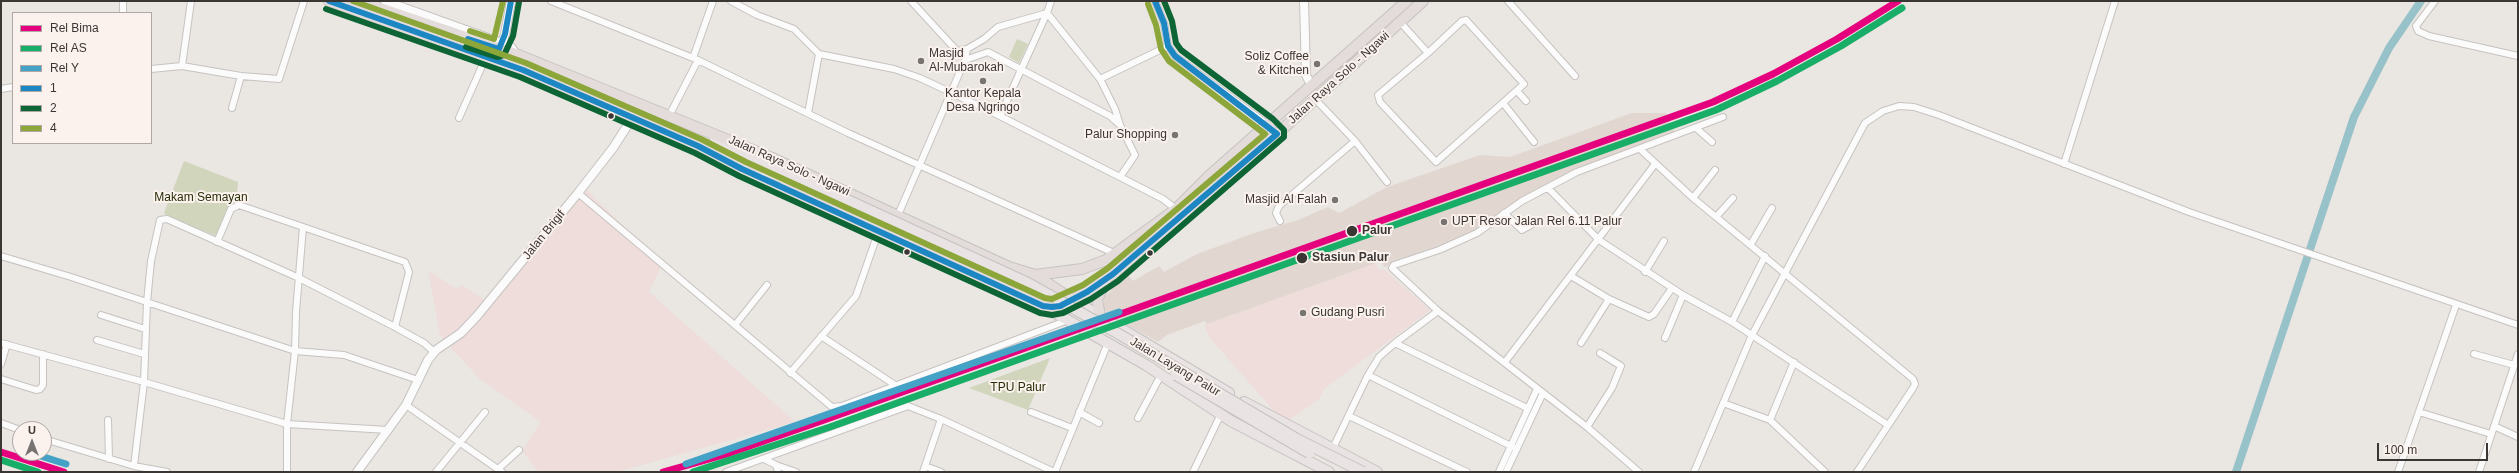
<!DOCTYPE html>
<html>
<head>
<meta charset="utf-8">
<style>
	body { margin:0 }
	#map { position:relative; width:2519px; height:473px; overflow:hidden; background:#eae6e2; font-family:Helvetica,sans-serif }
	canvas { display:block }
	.frame { position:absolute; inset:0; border:2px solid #3a3634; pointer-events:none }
	.legend { position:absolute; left:12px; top:12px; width:140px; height:132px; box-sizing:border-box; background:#fbf2ed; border:1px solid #aea7a3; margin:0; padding:5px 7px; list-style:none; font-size:12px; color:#3a3634 }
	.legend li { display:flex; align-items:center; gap:8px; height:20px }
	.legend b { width:20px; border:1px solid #aea7a3 }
	.north { position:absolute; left:12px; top:421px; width:40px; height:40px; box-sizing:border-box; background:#fbf2ed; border:1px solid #aea7a3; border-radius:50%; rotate:0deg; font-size:11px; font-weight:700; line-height:16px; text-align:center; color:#3a3634 }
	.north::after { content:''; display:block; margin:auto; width:14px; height:18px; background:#787471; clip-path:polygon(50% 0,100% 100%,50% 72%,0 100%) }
	.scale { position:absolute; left:2377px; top:443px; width:111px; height:18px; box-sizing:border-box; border:2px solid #3a3634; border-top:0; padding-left:5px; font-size:12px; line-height:14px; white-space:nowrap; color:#3a3634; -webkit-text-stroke:3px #fbf2ed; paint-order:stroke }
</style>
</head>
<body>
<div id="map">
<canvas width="2519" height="473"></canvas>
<div class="frame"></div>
<ul class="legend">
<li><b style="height:5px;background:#e5007d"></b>Rel Bima</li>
<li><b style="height:5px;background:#19ae67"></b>Rel AS</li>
<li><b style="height:5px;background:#43a2c5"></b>Rel Y</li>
<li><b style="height:5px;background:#1d87c4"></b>1</li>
<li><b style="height:5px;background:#0d6535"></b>2</li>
<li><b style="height:5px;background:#8ca63a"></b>4</li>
</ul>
<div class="north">U</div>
<div class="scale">100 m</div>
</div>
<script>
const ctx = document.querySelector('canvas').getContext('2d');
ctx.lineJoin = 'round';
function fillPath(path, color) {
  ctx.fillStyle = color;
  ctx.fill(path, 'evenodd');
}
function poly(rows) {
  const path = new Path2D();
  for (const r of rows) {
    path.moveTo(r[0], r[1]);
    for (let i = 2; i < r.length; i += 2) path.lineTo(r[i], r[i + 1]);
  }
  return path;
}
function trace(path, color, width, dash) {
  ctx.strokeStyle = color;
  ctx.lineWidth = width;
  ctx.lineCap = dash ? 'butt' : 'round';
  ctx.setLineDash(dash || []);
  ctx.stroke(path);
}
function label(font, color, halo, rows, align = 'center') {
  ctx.font = font + ' Helvetica,sans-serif';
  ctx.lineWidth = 4;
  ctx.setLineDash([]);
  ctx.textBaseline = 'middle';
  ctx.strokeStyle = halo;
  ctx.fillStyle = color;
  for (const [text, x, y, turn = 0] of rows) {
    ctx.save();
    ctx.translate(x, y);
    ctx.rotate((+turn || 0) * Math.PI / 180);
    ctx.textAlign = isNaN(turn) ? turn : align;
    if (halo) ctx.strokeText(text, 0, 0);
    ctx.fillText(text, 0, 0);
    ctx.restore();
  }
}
const industrial = poly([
	[583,186,662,264,649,292,795,422,617,472,539,472,522,451,541,422,480,379,444,340,440,335,428,270,456,289,462,285,489,303],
	[1376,263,1379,270,1383,269,1430,310,1324,389,1319,399,1289,420,1275,412,1210,338,1204,325]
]);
const built = poly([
	[1632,113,1666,113,1675,133,1551,182,1475,230,1438,248,1384,267,1382,262,1376,263,1207,324,1205,321,1167,335,1158,342,1109,315,1104,308,1104,297,1112,290,1109,286,1126,272,1133,281,1159,266,1164,272,1197,254,1254,233,1298,220,1328,207,1339,213,1387,187,1480,155,1510,157]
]);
const green = poly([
	[1017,39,1028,44,1019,63,1009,57],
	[184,161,238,182,237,194,217,236,170,218,164,213],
	[1050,358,1028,410,969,388]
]);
const canal = poly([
	[2236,472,2354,117,2389,48,2421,1]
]);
const minor = poly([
	[551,1,698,60,848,133,1116,254],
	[731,1,757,15,794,29,819,54,894,69,920,78,988,110,1120,177],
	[911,1,957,51,967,49,984,39,998,27,1047,13,1051,1],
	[1155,1,1164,23,1168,46,1175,56,1268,125,1277,134],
	[1508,1,1575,76],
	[2435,1,2416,26,2418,31,2429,36,2518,56],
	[123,13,123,1],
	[1466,20,1524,84,1436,162,1380,102,1378,95,1428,53,1462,21,1466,20],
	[1400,22,1428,53],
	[693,58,713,1],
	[965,60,988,52,1110,116,1120,125],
	[182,66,191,1],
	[151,69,182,66,241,76,279,79,304,1],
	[1100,79,1168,46],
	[1,89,13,87],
	[1517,91,1526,101],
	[1315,99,1355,141,1387,182],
	[1503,103,1534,142],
	[232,108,241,76],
	[808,113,819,54],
	[669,116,698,60],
	[1000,116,1047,13,1100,79,1115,109,1120,125,1135,155,1120,177,1163,199,1176,209],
	[459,118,486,57],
	[1696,128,1712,142],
	[1640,149,1693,198,1913,379,1915,384,1913,388,1857,472],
	[2064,164,2115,1],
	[1548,188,1599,240,1683,295,1732,322,1888,425],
	[578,193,832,407,842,406,1068,320],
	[1693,198,1715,170],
	[1504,213,1522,230,1531,225],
	[898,215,965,60,967,49],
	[1716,217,1733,198],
	[1280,221,1276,213,1279,206,1355,141],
	[303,227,296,312,295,351,287,424,388,430],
	[217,242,231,209,239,205,405,262,409,272,395,327],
	[1751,244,1772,208],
	[1,256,71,277,295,351,344,355,418,380],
	[1645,272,1664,241],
	[1571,276,1609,299,1649,317,1654,314,1672,288],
	[101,315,145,329],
	[1732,322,1765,256],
	[735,325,767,285],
	[821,336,895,385],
	[1665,338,1683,295],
	[97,340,144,354],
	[1,343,144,382,134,466,167,472],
	[1395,343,1438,311],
	[1581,343,1609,299],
	[2474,354,2514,365],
	[1505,362,1655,164],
	[1,364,7,344],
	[790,373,856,296,879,230],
	[1368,375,1517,449],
	[1,379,36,390,40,389,43,385,43,354],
	[1723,403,1770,420,1825,472],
	[406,405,502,472],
	[1031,412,1072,428],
	[1079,412,1099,423],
	[2419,412,2491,434],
	[1349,416,1467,472],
	[1138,418,1161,375],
	[108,420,109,459],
	[1770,420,1794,362],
	[1,423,20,430],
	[2494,426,2518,437],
	[1587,427,1612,388,1621,366,1600,353],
	[44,439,134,466],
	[1332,450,1368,375,1379,357,1395,343,1527,408],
	[764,459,776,465,778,472],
	[776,465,796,472],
	[925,466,941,472],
	[498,469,519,450],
	[287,472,287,424,144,382,147,302,151,261,160,220,167,219,299,278,395,327,424,343,434,352],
	[436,472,485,412],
	[726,472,908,406,941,419],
	[923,472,941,419,1054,472],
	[1055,472,1108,343],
	[1193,472,1221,414],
	[1499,472,1537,389],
	[1506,472,1543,393],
	[1639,472,1587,427,1438,311,1392,268,1394,265,1439,250,1477,233,1522,201,1577,172,1723,117],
	[1694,472,1752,335,1865,123,1883,111,1899,106,1914,107,1939,115,2189,212,2518,325],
	[2398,472,2456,305],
	[2479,472,2518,354]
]);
const tertiary = poly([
	[385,1,502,43,511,47,516,54],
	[1304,1,1306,75,1311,85],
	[501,47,505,34,511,1],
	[357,472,406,405,428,360,436,350,461,333,477,316,578,193,613,148,633,117]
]);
const primary = poly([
	[715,139,769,164],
	[701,146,725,152,766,171],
	[1073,300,1229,393],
	[1043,306,1146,365,1231,421,1329,472],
	[1244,402,1377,472]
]);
const trunk = poly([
	[329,1,523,70,698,146,742,169,1043,306,1052,307,1060,306,1087,292,1113,274,1277,134,1423,1],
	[359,1,516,54,770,157,1009,267,1035,275,1073,300],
	[1021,296,1022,285,1026,279,1035,275,1082,269,1106,260,1176,209,1210,175,1407,1],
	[1100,316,1097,299,1106,282]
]);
const primaryBridge = poly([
	[769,164,1028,283,1117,333,1297,439,1363,472],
	[766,171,783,178],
	[1176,375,1309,453]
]);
const bus1 = poly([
	[329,1,523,70,698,146,742,169,1043,306,1052,307,1060,306,1087,292,1113,274,1277,134,1175,56,1168,46,1164,23,1155,1],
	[468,39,499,49,505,34,511,1]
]);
const bus2 = poly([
	[326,9,520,77,695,153,739,176,1040,313,1052,315,1063,313,1091,299,1118,281,1284,137,1284,130,1273,119,1181,50,1176,43,1172,21,1164,1],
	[466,47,497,57,504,55,513,36,519,2]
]);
const bus3 = poly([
	[353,1,526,63,701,139,746,162,1045,298,1052,299,1083,285,1108,268,1265,134,1169,61,1161,49,1156,25,1148,4],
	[470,31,494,39,503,1]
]);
const rail1 = poly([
	[1,452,64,472],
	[663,472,727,454,827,419,1713,102,1773,74,1837,39,1898,1]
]);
const rail2 = poly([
	[1,460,38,472],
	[693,472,830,427,1716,110,1777,81,1841,46,1902,8]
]);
const rail3 = poly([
	[31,453,66,464],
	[686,464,1119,312]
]);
const markers = [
	[921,61,4,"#787471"],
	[1317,64,4,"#787471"],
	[983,81,4,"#787471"],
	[611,116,3.5,"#3a3634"],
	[1175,135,4,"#787471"],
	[1335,200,4,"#787471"],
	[1444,222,4,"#787471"],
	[1352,231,6,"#3a3634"],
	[907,252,3.5,"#3a3634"],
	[1150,253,3.5,"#3a3634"],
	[1302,258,6,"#3a3634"],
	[1303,313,4,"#787471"]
];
const poiNames = [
	["Masjid",929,54],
	["Al-Mubarokah",929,68],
	["Soliz Coffee",1309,57,"right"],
	["& Kitchen",1309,71,"right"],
	["Kantor Kepala",983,94,"center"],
	["Desa Ngringo",983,108,"center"],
	["Palur Shopping",1167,135,"right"],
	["Masjid Al Falah",1327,200,"right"],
	["UPT Resor Jalan Rel 6.11 Palur",1452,222],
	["Gudang Pusri",1311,313]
];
const streetNames = [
	["Jalan Raya Solo - Ngawi",1339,78,-42],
	["Jalan Raya Solo - Ngawi",789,166,24],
	["Jalan Brigif",544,235,-51],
	["Jalan Layang Palur",1175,367,31]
];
const parkNames = [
	["Makam Semayan",201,198],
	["TPU Palur",1018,388]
];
const stopNames = [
	["Palur",1362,231],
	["Stasiun Palur",1312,258]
];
fillPath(industrial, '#eeddda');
fillPath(built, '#e1d7d0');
fillPath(green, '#d1d5bc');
trace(canal, '#97c2c9', 8);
trace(minor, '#c6c3c0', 8);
trace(tertiary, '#c6c3c0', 10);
trace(primary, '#c5c3c1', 12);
trace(trunk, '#c5c3c1', 12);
trace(minor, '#fcfbfb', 6);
trace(tertiary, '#fcfbfb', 8);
trace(primary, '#eae3e3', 10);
trace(trunk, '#e4dcdb', 10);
trace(primaryBridge, '#c5c3c1', 12, []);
trace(primaryBridge, '#eae3e3', 10);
trace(bus1, '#1d87c4', 6);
trace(bus2, '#0d6535', 6);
trace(bus3, '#8ca63a', 6);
trace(rail1, '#e5007d', 7);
trace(rail2, '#19ae67', 7);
trace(rail3, '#43a2c5', 7);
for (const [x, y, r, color] of markers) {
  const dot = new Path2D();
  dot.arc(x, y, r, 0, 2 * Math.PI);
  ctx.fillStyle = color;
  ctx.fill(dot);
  trace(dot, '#fbf2ed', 1.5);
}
label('12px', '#3a3634', '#fbf2ed', poiNames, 'left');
label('12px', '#3a3634', '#fbf2ed', streetNames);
label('12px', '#282f09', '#fbf2ed', parkNames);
label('bold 12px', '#3a3634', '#fbf2ed', stopNames, 'left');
</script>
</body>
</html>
